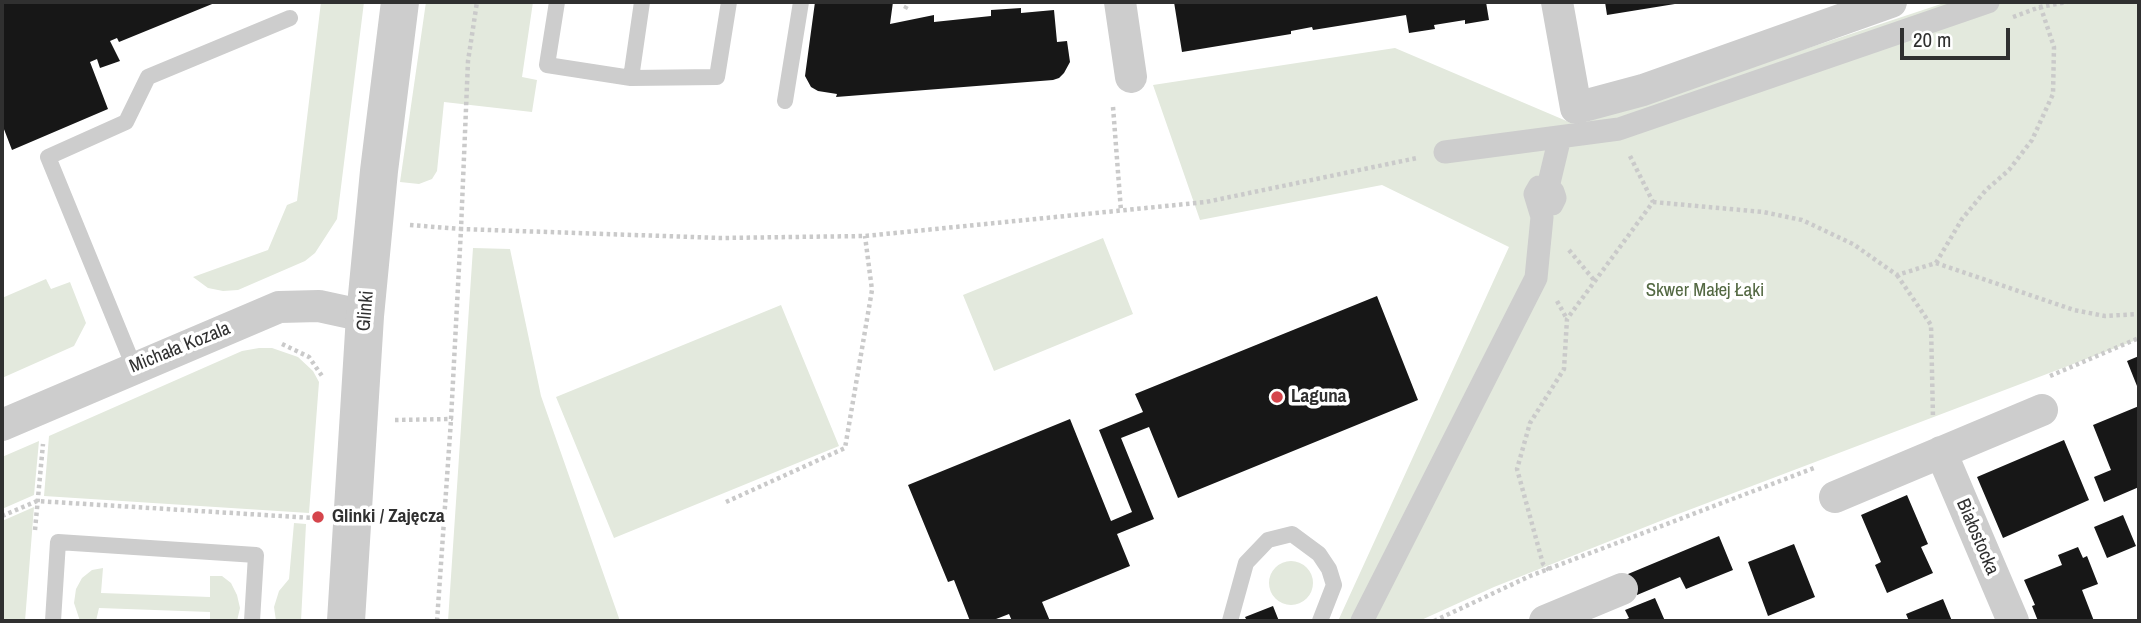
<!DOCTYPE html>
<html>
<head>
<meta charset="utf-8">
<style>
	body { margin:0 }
	#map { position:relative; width:2141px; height:623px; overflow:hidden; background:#fff; font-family:"Archivo Narrow",sans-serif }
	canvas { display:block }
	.frame { position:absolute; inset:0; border:4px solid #303030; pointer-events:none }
	.scale { position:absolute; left:1900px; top:28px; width:110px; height:32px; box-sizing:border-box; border:4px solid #303030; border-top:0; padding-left:9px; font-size:21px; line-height:24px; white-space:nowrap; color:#303030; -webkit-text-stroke:5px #fff; paint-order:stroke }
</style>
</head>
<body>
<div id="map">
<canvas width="2141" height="623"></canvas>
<div class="frame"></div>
<div class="scale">20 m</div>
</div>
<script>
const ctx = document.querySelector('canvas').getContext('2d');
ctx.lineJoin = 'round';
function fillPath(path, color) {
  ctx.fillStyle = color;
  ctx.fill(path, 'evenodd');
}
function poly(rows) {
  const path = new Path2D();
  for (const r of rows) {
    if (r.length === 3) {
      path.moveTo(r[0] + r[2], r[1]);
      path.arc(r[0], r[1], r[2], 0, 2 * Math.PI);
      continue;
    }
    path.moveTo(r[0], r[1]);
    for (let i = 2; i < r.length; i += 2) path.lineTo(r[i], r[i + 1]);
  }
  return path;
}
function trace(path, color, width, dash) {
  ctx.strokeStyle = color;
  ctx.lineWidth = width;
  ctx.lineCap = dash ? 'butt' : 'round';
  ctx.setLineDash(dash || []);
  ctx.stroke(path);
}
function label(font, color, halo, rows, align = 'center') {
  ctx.font = font + ' "Archivo Narrow",sans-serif';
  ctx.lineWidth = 7;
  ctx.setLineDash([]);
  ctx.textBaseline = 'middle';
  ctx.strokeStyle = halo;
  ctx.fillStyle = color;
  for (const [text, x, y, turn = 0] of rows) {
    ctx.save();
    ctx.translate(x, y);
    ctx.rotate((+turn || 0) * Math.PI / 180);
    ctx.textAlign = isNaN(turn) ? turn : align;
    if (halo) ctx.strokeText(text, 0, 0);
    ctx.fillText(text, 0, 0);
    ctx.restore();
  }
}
const green = poly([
	[321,2,364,2,337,219,315,253,305,261,238,290,223,291,208,288,193,277,268,250,287,205,297,201],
	[426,2,533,2,522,77,537,80,532,112,444,102,437,171,432,179,419,184,400,182],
	[1947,2,2139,2,2139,339,1673,516,1494,587,1419,621,1338,621,1509,247,1382,185,1200,220,1153,85,1395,48,1576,125],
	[1103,238,1133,314,994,371,963,295],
	[473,248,510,249,541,396,620,621,448,621],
	[46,279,51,289,70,282,86,323,74,346,2,378,2,298],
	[781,305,839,446,614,538,556,397],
	[259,348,272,348,298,357,313,371,319,382,309,513,44,496,49,436,242,351],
	[39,441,34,495,2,509,2,457],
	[34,507,25,621,2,621,2,521],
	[294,523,306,524,301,621,276,621,274,607,279,591,289,579],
	[1291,583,22],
	[103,568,101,593,210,597,210,576,222,576,231,583,237,595,240,608,237,621,210,621,210,612,99,608,96,621,80,621,74,603,76,589,82,578,92,570]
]);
const building = poly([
	[7,2,217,2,119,42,117,38,110,41,120,61,100,68,97,59,90,62,108,109,12,150,2,124,2,4],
	[815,2,893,2,890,24,934,15,934,22,991,16,991,10,1021,8,1021,13,1054,10,1057,42,1067,41,1070,62,1064,73,1059,78,1053,80,836,97,837,94,818,91,811,87,805,76],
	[1174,2,1486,2,1489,20,1465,24,1465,20,1434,25,1435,29,1409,33,1406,15,1313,30,1312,27,1291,31,1291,34,1182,52],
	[1605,2,1681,2,1681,3,1607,15],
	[1377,296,1418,400,1178,498,1149,427,1121,438,1154,519,1117,534,1130,566,1042,602,1050,621,1012,621,1009,614,991,621,970,621,954,580,948,582,908,485,1070,419,1111,521,1132,512,1099,430,1143,412,1135,394],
	[2139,356,2139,391,2127,361],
	[2139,406,2139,487,2104,502,2094,477,2111,470,2093,425],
	[2064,440,2089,500,2003,538,1977,477],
	[1907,495,1928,544,1921,547,1933,573,1887,593,1875,565,1881,562,1861,515],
	[2123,515,2136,546,2107,558,2094,527],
	[1719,536,1733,570,1686,589,1680,577,1637,595,1628,574],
	[1794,544,1815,597,1768,616,1748,562],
	[2078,547,2083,558,2087,556,2098,584,2082,590,2094,621,2038,621,2032,606,2035,605,2024,580,2062,565,2058,555],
	[1655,598,1665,621,1622,621,1629,618,1625,610],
	[1943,599,1952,621,1909,621,1906,614],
	[1273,606,1279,621,1247,621,1245,617]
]);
const path = poly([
	[996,2,996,4],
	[905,9,909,2],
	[2013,17,2040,7,2067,2],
	[1113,107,1121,211],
	[1630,156,1653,202],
	[1653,202,1763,212,1802,220,1853,244,1897,275,1936,263,2074,310,2105,316,2139,314],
	[410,225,461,229,468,61,477,2],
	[1569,250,1594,280],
	[1936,263,1962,219,1986,190,2009,170,2032,140,2053,94,2054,47,2039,2],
	[1897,275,1931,325,1933,418],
	[1557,301,1567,319],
	[282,344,309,357,322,376],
	[2050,376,2139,338],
	[395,420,451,419,461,229,721,238,865,236,1206,202,1417,158],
	[726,502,845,448,872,290,865,236],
	[2,516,37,501,313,518],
	[35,530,43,444],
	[1549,570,1543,564,1517,469,1530,423,1564,369,1567,319,1653,202],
	[437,621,451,420],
	[1434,621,1530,576,1814,468]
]);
const service = poly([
	[557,2,547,65,631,78,642,2],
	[631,78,717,77,729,2],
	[785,101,801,2],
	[134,367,48,157,126,122,148,77,290,18],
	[53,621,58,542,256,555,252,621],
	[1230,621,1246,563,1268,540,1292,534,1319,554,1329,569,1334,585,1320,621]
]);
const pedestrian = poly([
	[1445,152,1619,129,1988,2],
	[1548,187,1560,137],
	[1362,621,1536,278,1542,217,1535,194,1539,187,1548,187,1553,192,1555,198,1552,204,1540,206]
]);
const minor = poly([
	[1120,2,1131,77],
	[1557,2,1576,108,1643,90,1891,2],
	[2,425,279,307,319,306,365,316],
	[1941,452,2013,621],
	[1835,497,2042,410],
	[1545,621,1622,589]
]);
const tertiary = poly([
	[346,621,365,316,379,171,400,2]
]);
const markers = [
	[1277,397,7,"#d5454c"],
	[318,517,7,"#d5454c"]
];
const parkNames = [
	["Skwer Małej Łąki",1705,291]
];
const streetNames = [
	["Glinki",366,311,-85],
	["Michała Kozala",180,348,-22],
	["Białostocka",1977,537,67]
];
const poiNames = [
	["Laguna",1291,397],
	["Glinki / Zajęcza",332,517]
];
fillPath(green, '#e3e9dd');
fillPath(building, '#171717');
trace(path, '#cacaca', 4.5, [3.5, 3.5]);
trace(service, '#cdcdcd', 16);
trace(pedestrian, '#cdcdcd', 23);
trace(minor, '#cdcdcd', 32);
trace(tertiary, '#cdcdcd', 38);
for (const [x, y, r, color] of markers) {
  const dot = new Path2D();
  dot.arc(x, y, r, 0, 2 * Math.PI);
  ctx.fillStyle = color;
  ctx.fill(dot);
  trace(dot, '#fff', 2.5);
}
label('19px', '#536842', '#fff', parkNames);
label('19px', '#303030', '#fff', streetNames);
label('bold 19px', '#303030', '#fff', poiNames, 'left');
</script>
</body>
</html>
